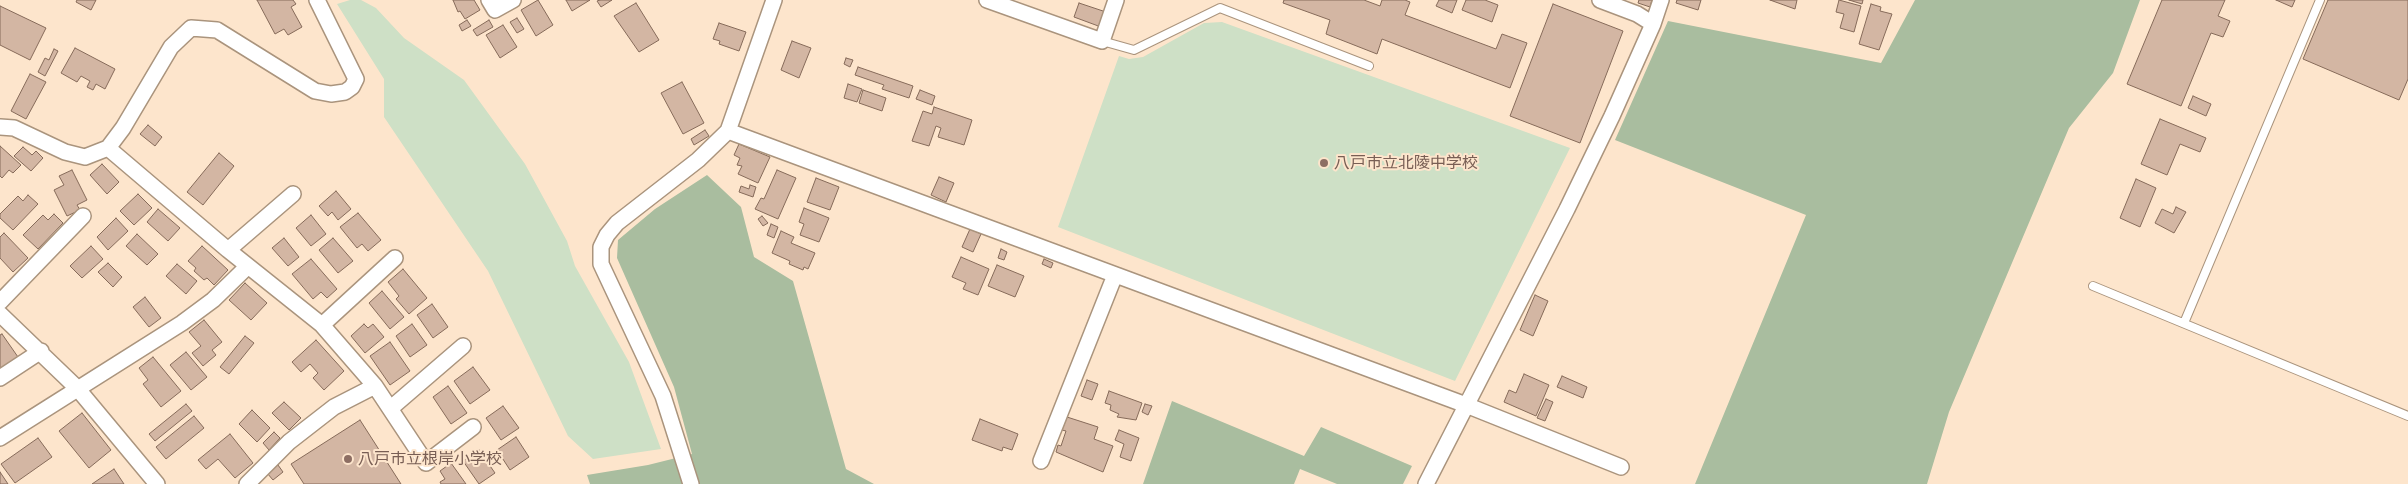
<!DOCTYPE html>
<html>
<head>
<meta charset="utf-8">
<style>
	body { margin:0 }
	canvas { display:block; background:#fde5cc }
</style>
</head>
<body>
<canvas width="2408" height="484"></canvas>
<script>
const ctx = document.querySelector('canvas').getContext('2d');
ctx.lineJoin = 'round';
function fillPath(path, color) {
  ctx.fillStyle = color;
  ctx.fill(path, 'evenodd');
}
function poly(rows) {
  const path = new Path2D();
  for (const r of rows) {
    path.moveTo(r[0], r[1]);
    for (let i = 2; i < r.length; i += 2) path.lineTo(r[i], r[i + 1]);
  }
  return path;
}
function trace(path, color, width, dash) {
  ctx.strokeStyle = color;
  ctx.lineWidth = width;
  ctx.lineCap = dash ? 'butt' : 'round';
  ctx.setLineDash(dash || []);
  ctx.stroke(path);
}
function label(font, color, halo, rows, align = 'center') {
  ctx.font = font + ' Karla,"Noto Sans JP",sans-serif';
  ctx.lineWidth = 4;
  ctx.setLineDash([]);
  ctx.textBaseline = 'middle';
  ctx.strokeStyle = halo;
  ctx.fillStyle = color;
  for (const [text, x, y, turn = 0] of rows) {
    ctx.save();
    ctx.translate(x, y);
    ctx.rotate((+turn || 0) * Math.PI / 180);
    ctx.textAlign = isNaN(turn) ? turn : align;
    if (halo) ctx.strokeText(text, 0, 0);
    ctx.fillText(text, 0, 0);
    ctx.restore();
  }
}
const green = poly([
	[350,0,361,0,376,8,404,38,464,80,525,164,567,241,575,266,629,362,661,449,593,459,568,436,488,271,384,117,384,79,337,4],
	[1222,22,1570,148,1455,381,1058,227,1119,56,1129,59,1143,57,1204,23]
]);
const forest = poly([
	[1915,0,2140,0,2113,73,2069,128,1949,412,1927,484,1695,484,1806,215,1615,140,1668,21,1881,63],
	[707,175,741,207,754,257,793,281,846,469,874,484,590,484,587,475,648,465,692,454,674,387,617,258,618,240,655,209],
	[1172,401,1304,456,1321,427,1412,466,1403,484,1337,484,1300,469,1294,484,1143,484]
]);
const building = poly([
	[77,0,96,0,91,10,76,2,77,0],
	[257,0,293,0,296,4,291,7,302,27,288,35,284,29,275,34,257,0],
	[453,0,474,0,480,10,465,19,460,11,458,12,453,0],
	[538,0,553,25,536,36,521,10,538,0],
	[566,0,590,0,572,11,566,0],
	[600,0,612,0,601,7,597,1,600,0],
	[1284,0,1364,0,1380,6,1382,0,1405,0,1410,2,1405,15,1496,49,1502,34,1527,43,1510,88,1382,39,1377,54,1326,34,1330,20,1283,3,1284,0],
	[1439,0,1457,0,1452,13,1436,6,1439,0],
	[1466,0,1485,0,1498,5,1492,22,1462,10,1466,0],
	[1639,0,1652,0,1650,7,1638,3,1639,0],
	[1677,0,1701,0,1698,10,1676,3,1677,0],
	[1770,0,1797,0,1795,9,1770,0],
	[1839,0,1861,6,1854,32,1840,28,1844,14,1836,12,1839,0],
	[1849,0,1863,0,1862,4,1849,0],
	[2162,0,2225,0,2218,16,2230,21,2223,37,2211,33,2181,106,2127,84,2162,0],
	[2276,0,2295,0,2292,7,2276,0],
	[2328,0,2408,0,2408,79,2399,100,2303,59,2328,0],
	[636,3,659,40,639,52,614,16,636,3],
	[1079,3,1106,12,1101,27,1074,17,1079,3],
	[1553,4,1623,31,1580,143,1510,116,1553,4],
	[1871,4,1881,7,1880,11,1892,14,1879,50,1859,44,1871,4],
	[0,6,46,28,30,60,0,45,0,6],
	[517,18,524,29,517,33,510,22,517,18],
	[467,20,471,26,462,31,459,25,467,20],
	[489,20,493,27,477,36,473,30,489,20],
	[719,23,746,32,739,51,719,44,720,41,713,39,719,23],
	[503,25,517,47,500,58,486,35,503,25],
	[792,41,811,48,799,78,781,70,792,41],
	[75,48,115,69,105,89,96,84,93,90,87,87,90,81,81,76,77,82,61,73,75,48],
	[54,49,58,51,45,76,38,72,45,58,49,60,54,49],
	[846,58,853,60,850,67,844,64,846,58],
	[858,67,913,86,909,98,882,89,884,85,855,75,858,67],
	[30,74,46,82,26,119,11,111,30,74],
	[682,82,704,123,683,134,661,93,682,82],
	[848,84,862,89,857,102,844,98,848,84],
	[863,90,886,98,882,111,859,103,863,90],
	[920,90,935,96,932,105,916,99,920,90],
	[2193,96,2211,104,2206,116,2188,108,2193,96],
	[934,107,972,120,964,145,938,137,941,128,936,126,929,146,912,141,923,111,932,114,934,107],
	[2160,119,2206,138,2200,152,2180,144,2167,175,2141,164,2160,119],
	[148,125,162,137,155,146,140,134,148,125],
	[705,130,709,136,694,145,691,139,705,130],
	[739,144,770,157,758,183,738,174,742,166,737,165,740,158,734,155,739,144],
	[0,146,21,165,13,173,9,170,2,178,0,176,0,146],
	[23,147,32,155,36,151,43,158,31,171,14,156,23,147],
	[219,153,234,166,203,205,187,192,219,153],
	[102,164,119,182,107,194,90,175,102,164],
	[72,170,87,200,77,205,80,210,67,216,54,190,64,185,59,176,72,170],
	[777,170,796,178,778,219,755,209,761,198,764,199,777,170],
	[939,177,954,183,946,202,931,195,939,177],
	[816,178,839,187,830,210,807,202,816,178],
	[2136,179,2156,188,2140,227,2120,218,2136,179],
	[750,185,756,187,753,197,739,192,741,186,749,189,750,185],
	[336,191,351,209,338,220,332,212,328,216,319,206,336,191],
	[138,194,152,208,134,225,120,211,138,194],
	[28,195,38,204,13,230,0,218,0,214,18,196,23,201,28,195],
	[2176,207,2186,212,2174,233,2155,223,2162,209,2173,214,2176,207],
	[804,208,829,218,819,242,800,235,804,224,799,222,804,208],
	[158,209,180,228,168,241,147,222,158,209],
	[358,213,381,240,368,251,362,244,357,248,340,227,358,213],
	[54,214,63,223,38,249,23,235,43,215,48,220,54,214],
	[311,215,326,234,311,246,296,228,311,215],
	[762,216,768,223,763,226,758,219,762,216],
	[116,218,128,231,108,250,97,237,116,218],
	[771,224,778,227,774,238,767,235,771,224],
	[970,229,981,234,973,252,962,247,970,229],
	[781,231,794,237,791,243,815,253,808,269,804,267,803,270,789,264,790,261,772,253,781,231],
	[4,233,28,258,13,272,0,258,0,237,4,233],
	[137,234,158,254,147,265,126,246,137,234],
	[284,238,299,257,288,266,272,248,284,238],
	[333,238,353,261,338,273,319,250,333,238],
	[91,246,103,259,82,278,70,266,91,246],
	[202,246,228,270,214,285,207,278,204,280,194,271,196,268,188,261,202,246],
	[1001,249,1007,252,1004,260,998,258,1001,249],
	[961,257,989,269,978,295,963,289,966,283,952,277,961,257],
	[311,259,337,289,327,298,321,292,313,299,292,274,311,259],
	[1044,259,1053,263,1051,268,1042,264,1044,259],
	[108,263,122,277,113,287,98,272,108,263],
	[177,264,197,281,186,294,166,276,177,264],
	[997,265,1024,276,1015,297,988,286,997,265],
	[403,269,427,298,409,314,396,299,399,296,388,282,403,269],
	[245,283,267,303,251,320,229,300,245,283],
	[382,291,404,317,390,329,369,303,382,291],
	[1535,295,1548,301,1533,336,1520,330,1535,295],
	[145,297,161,318,149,327,133,307,145,297],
	[432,304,448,327,433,338,417,315,432,304],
	[204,320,222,342,212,350,216,355,203,366,192,353,201,346,189,332,204,320],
	[364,324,368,328,373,324,384,337,365,353,351,336,364,324],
	[412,324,427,345,410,357,396,336,412,324],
	[2,334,18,357,0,369,0,335,2,334],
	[245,336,254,343,229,374,220,367,245,336],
	[316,340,344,371,324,390,313,378,318,373,310,364,301,372,292,362,316,340],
	[390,342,410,371,390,385,370,356,390,342],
	[186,352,207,377,191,390,170,365,186,352],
	[153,357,181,391,161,407,143,384,148,380,139,368,153,357],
	[473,367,490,390,470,404,454,381,473,367],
	[1524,374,1549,385,1536,416,1504,402,1509,390,1516,393,1524,374],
	[1562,376,1587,387,1583,398,1557,387,1562,376],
	[1087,380,1098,384,1092,400,1081,396,1087,380],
	[448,386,467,413,451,424,433,397,448,386],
	[1109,391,1142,403,1136,420,1117,417,1119,414,1110,410,1111,405,1105,403,1109,391],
	[1546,399,1553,402,1545,421,1537,418,1546,399],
	[284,402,301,418,289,430,272,413,284,402],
	[186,404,192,411,155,441,149,434,186,404],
	[1145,404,1152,406,1148,415,1142,412,1145,404],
	[503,406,519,428,501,440,486,418,503,406],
	[252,410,270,428,257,442,239,424,252,410],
	[82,413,111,450,89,468,59,431,82,413],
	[194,416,204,428,166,459,156,447,194,416],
	[1067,417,1098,427,1094,439,1113,446,1103,472,1056,452,1058,445,1061,446,1066,431,1062,430,1067,417],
	[980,419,1018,434,1012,450,1003,447,1002,451,972,440,980,419],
	[360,420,401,484,304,484,291,464,360,420],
	[1119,430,1139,438,1131,461,1120,457,1124,444,1115,440,1119,430],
	[274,432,280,438,269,450,263,443,274,432],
	[230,434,253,463,235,478,218,459,206,469,198,460,230,434],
	[516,437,529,457,510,470,497,450,516,437],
	[38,438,52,457,15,483,1,464,38,438],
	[479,450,495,473,479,484,463,461,479,450],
	[451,463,466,484,441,484,440,482,445,479,440,471,451,463],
	[278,465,283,472,273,480,267,473,278,465],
	[114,469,124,484,92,484,114,469],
	[0,472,8,484,0,484,0,472]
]);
const service = poly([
	[1102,41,1134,50,1220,8,1369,66],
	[2093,286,2408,416],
	[2184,323,2320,0]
]);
const minor = poly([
	[489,0,495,10,513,0],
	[987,0,1102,41,1116,0],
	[1600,0,1637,14,1653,24],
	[0,127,14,128,65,152,85,157,108,148,123,128,171,47,191,28,217,30,315,91,331,94,345,92,352,87,356,79,317,0],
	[728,131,1466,405,1621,467],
	[108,148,228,250,322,325,375,386,426,463,473,427],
	[228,250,293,194],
	[0,302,83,216],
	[0,314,77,388,157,484],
	[322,325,395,258],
	[0,378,41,351],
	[391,408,463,346],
	[0,438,182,323,213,300,248,266],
	[1041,461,1115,275],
	[247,484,289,442,334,407,375,386],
	[691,484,663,396,601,264,601,247,607,235,617,223,698,160,728,131,774,0],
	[1426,484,1567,209,1612,116,1653,24,1661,0]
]);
const markers = [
	[1324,163,5,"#8d6e63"],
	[348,459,5,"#8d6e63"]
];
const educationNames = [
	["八戸市立北陵中学校",1334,163],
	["八戸市立根岸小学校",358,459]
];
fillPath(green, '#cee0c6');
fillPath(forest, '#a9bd9f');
fillPath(building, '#d3b6a3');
trace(building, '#866b5a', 1);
trace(service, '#aa947d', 10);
trace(minor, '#aa947d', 18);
trace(service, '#fff', 8);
trace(minor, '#fff', 15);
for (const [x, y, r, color] of markers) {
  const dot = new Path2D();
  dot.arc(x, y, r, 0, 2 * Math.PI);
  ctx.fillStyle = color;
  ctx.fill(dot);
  trace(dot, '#fde5cc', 2);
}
label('16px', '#785e54', '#fde5cc', educationNames, 'left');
</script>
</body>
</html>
